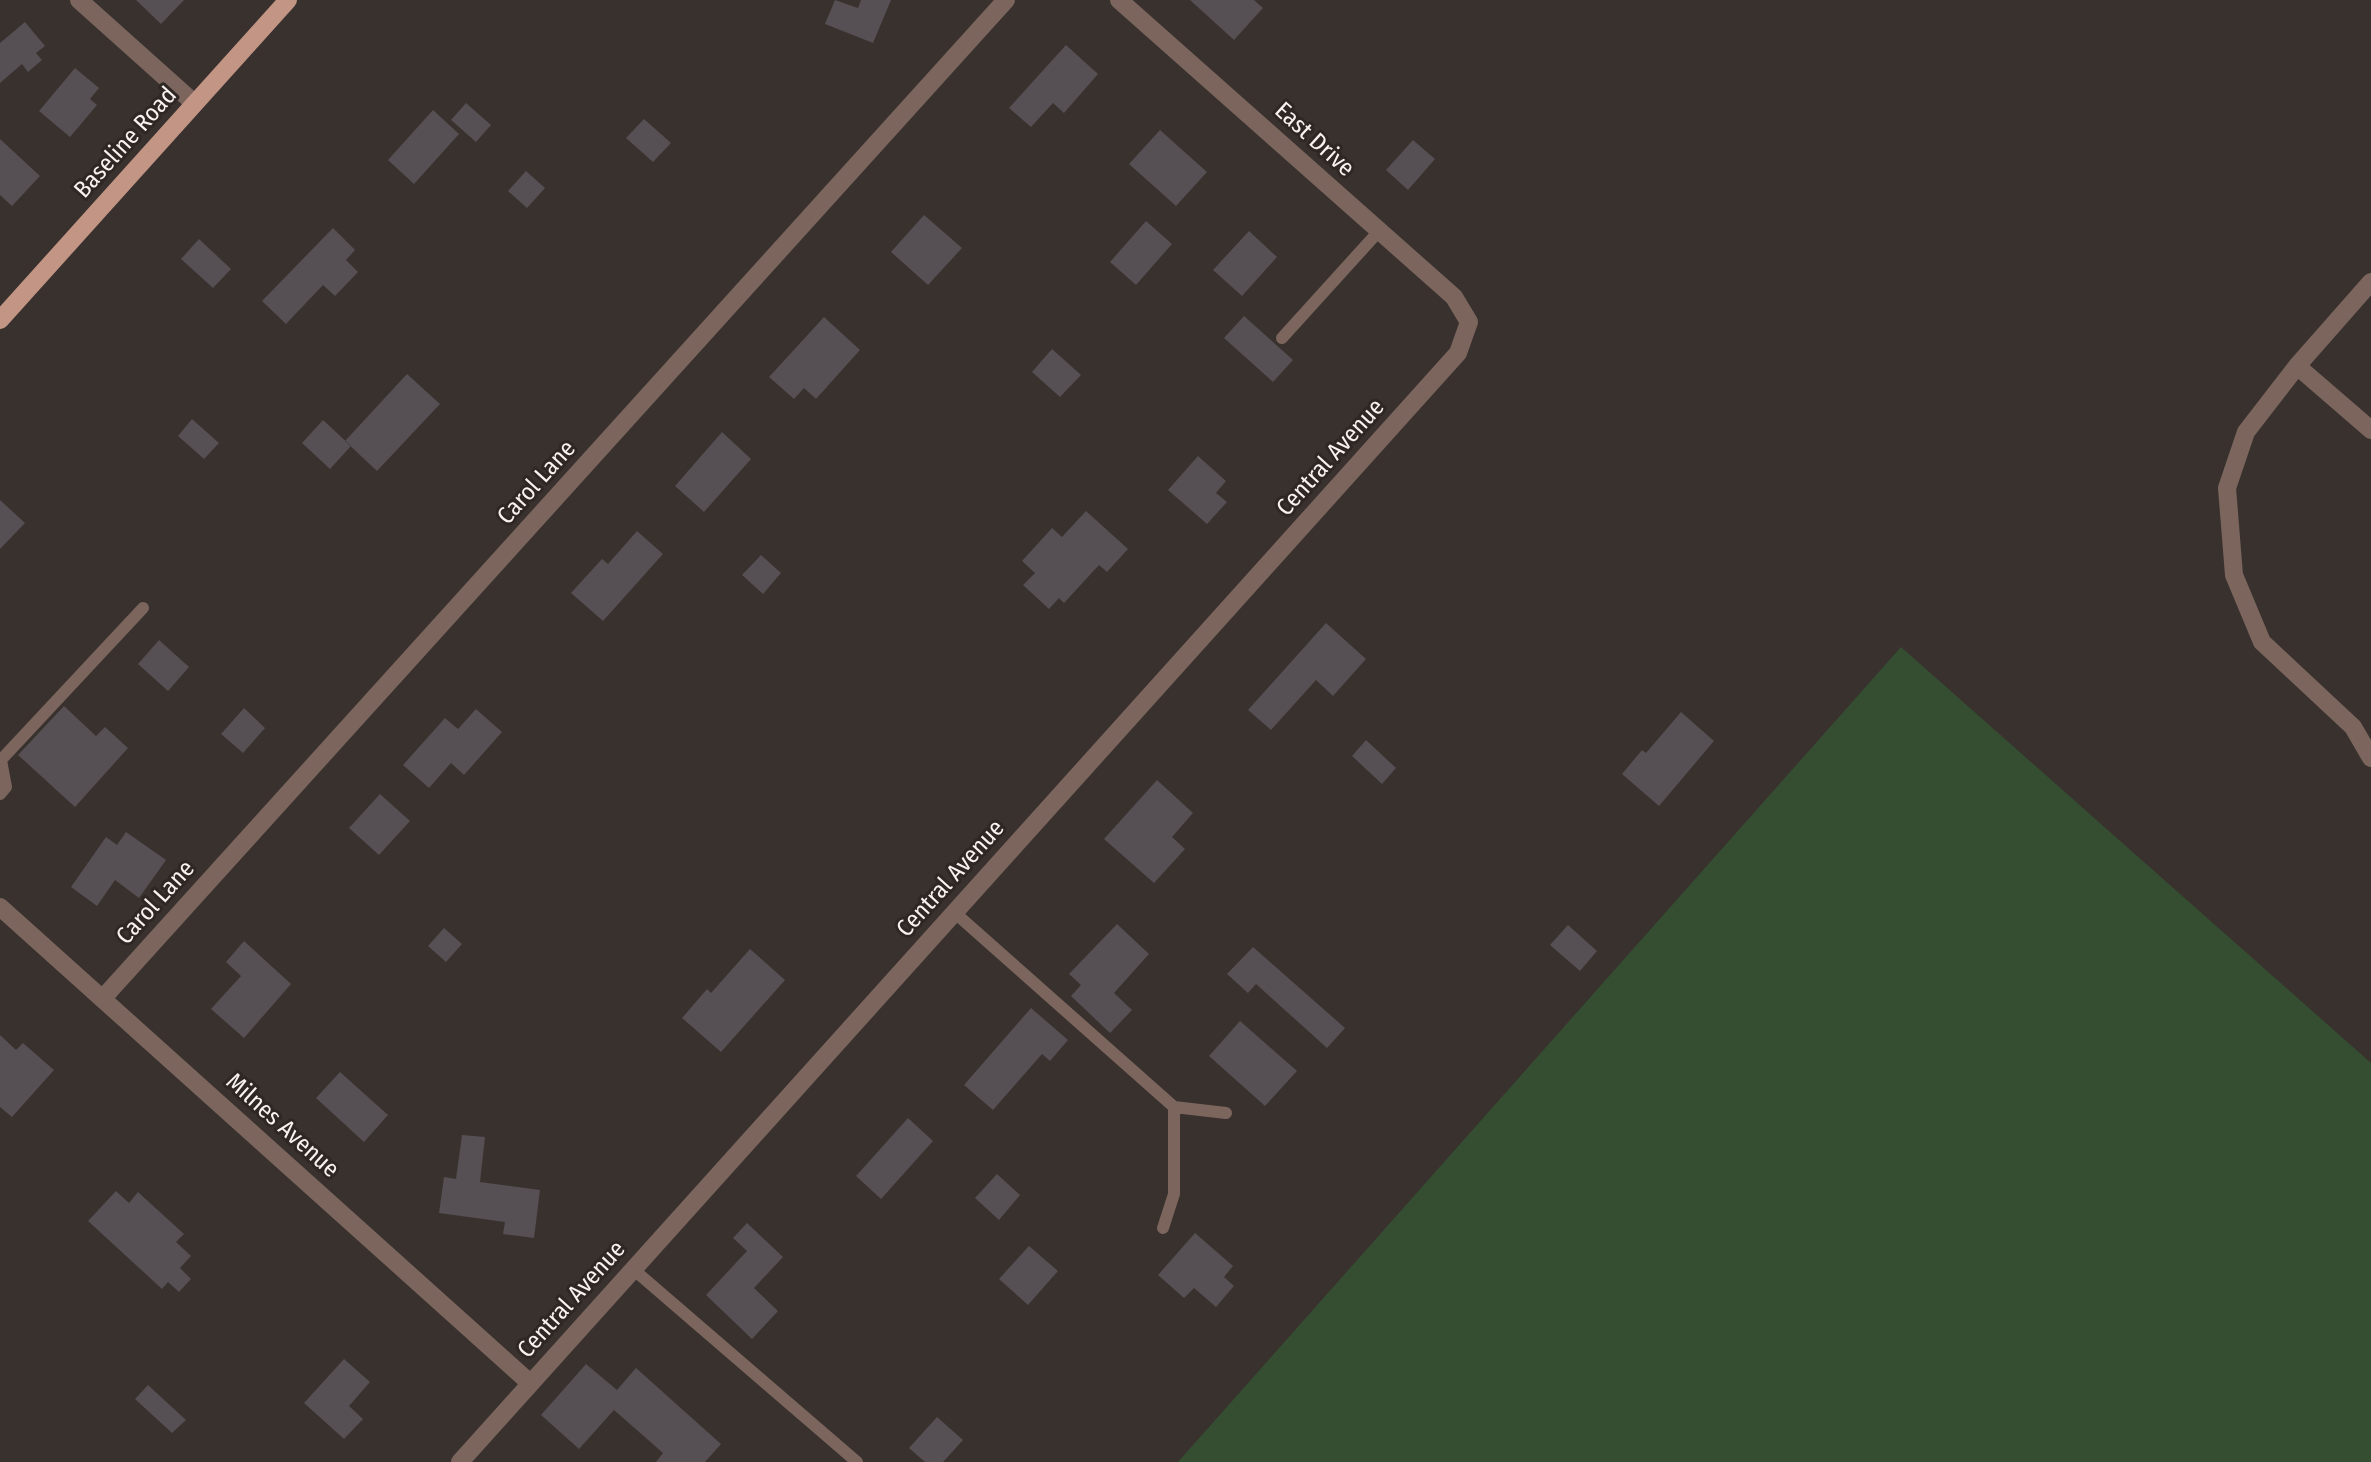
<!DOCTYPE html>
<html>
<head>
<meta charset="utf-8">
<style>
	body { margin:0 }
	canvas { display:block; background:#38312e }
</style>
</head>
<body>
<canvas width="2371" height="1462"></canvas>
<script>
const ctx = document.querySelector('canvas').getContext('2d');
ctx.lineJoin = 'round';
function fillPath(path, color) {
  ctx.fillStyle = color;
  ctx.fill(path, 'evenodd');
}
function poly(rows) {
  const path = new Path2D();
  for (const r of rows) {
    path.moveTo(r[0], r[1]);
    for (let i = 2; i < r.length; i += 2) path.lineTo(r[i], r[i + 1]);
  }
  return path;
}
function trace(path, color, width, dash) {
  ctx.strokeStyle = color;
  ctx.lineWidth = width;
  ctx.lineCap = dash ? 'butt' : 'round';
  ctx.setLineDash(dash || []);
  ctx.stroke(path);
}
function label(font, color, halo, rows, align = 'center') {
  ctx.font = font + ' "Fira Sans Condensed",sans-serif';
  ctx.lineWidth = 6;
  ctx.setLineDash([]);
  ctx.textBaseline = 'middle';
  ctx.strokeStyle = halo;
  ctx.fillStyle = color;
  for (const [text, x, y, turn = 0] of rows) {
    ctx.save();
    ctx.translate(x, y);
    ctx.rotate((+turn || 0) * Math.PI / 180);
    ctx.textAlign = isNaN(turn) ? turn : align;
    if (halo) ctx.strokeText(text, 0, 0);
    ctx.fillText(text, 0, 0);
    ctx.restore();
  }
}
const green = poly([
	[1901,647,2371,1063,2371,1462,1178,1462]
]);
const building = poly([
	[136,0,184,0,161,24],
	[835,0,858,8,861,0,891,0,873,43,825,24],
	[1190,0,1254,0,1263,8,1234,40],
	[25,22,45,46,36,53,42,60,28,72,22,64,0,83,0,43],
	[1066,45,1098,74,1064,113,1053,103,1031,127,1009,108],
	[75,68,99,88,90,99,97,105,70,137,39,111],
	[466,103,491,125,476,142,451,120],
	[433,110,459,134,414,184,388,160],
	[644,119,671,143,653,162,626,138],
	[1160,130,1207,172,1176,206,1129,164],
	[0,139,40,176,12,206,0,195],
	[1413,140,1435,159,1408,190,1386,170],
	[526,171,545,188,527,208,508,191],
	[924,215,962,248,928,285,891,252],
	[1146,221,1172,244,1136,285,1110,262],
	[333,228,355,250,346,260,358,272,335,296,323,285,286,324,262,301],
	[1249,231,1277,257,1242,296,1213,270],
	[199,239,231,269,213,288,181,259],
	[1244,316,1293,360,1273,382,1224,338],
	[824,317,860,350,816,399,804,388,794,399,769,377],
	[1052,349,1081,375,1060,397,1032,372],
	[407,374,440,404,377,471,345,441],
	[192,419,219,443,204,459,178,436],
	[323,420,351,446,330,469,302,443],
	[722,432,751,459,704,512,675,486],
	[1198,456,1226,481,1216,493,1227,502,1207,524,1168,490],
	[0,500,25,523,0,549],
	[1086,511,1128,549,1107,572,1099,565,1064,603,1059,598,1049,609,1023,585,1035,573,1022,561,1052,528,1062,537],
	[637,531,663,554,603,621,571,593,602,559,608,564],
	[761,555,781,573,763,594,742,575],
	[1326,623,1366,659,1333,696,1316,680,1271,730,1248,710],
	[159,640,189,667,168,691,138,664],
	[64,706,96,736,105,727,128,748,75,807,18,755],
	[244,708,265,728,243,753,221,734],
	[476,709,502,732,464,775,451,763,429,788,403,765,445,718,458,729],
	[1681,712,1714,741,1659,806,1622,774,1642,750,1646,753],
	[1366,740,1396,768,1382,784,1352,756],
	[1157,780,1193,813,1172,837,1185,849,1154,883,1104,839],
	[380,794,410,821,379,855,349,828],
	[126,832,166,860,139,898,115,880,97,906,71,887,106,837,117,845],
	[1117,924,1149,954,1114,993,1132,1010,1110,1033,1071,996,1081,985,1069,974],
	[1568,925,1597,951,1580,971,1550,945],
	[444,928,462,944,446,962,428,946],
	[244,941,291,984,244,1038,211,1009,241,976,226,962],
	[1253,947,1345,1028,1327,1048,1256,984,1248,993,1227,974],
	[750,949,785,980,721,1052,682,1018,707,989,711,993],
	[1031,1008,1068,1040,1050,1061,1042,1054,993,1110,964,1085],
	[1240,1021,1297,1071,1265,1106,1209,1056],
	[0,1035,16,1050,23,1043,54,1070,12,1117,0,1107],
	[340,1072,388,1115,364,1142,316,1098],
	[908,1118,933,1141,881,1199,856,1176],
	[462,1135,485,1137,480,1182,540,1190,534,1238,503,1234,505,1222,439,1213,444,1177,456,1179],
	[997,1174,1020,1195,999,1220,975,1198],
	[116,1191,129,1203,138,1192,184,1234,176,1242,191,1256,180,1268,191,1279,179,1292,168,1282,162,1289,88,1221],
	[747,1223,783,1257,754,1288,778,1311,752,1339,706,1295,747,1251,733,1238],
	[1195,1233,1233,1266,1224,1277,1234,1286,1216,1307,1194,1288,1184,1298,1158,1275],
	[1029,1246,1058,1271,1028,1305,999,1279],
	[344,1359,370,1382,349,1406,363,1419,344,1439,304,1403],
	[586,1364,617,1390,636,1368,721,1444,705,1462,656,1462,663,1453,614,1410,579,1449,541,1415],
	[148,1385,186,1420,172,1433,135,1399],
	[937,1417,963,1440,943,1462,925,1462,909,1448]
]);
const lane = poly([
	[1282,338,1379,231],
	[0,794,6,787,1,760,143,608],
	[954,912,1174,1107,1174,1194,1163,1228],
	[1174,1107,1226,1113],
	[633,1269,857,1462]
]);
const street = poly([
	[79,0,194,103],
	[2371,282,2297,366,2371,430],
	[2297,366,2246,432,2227,488,2234,575,2262,642,2353,727,2371,758],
	[0,907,530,1383],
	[103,998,1006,0],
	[460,1462,1458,353,1469,322,1454,297,1119,0]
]);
const primary = poly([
	[0,320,288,0]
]);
const streetNames = [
	["East Drive",1314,140,42],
	["Baseline Road",126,143,-48],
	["Central Avenue",1331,458,-48],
	["Carol Lane",537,483,-48],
	["Central Avenue",951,879,-48],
	["Carol Lane",156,903,-48],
	["Milnes Avenue",282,1126,42],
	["Central Avenue",572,1300,-48]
];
fillPath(green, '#354e31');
fillPath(building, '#564f53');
trace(lane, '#7b655d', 12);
trace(street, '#7b655d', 18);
trace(primary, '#c29585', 18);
label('24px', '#f8f3f1', '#2e2724', streetNames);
</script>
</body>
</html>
